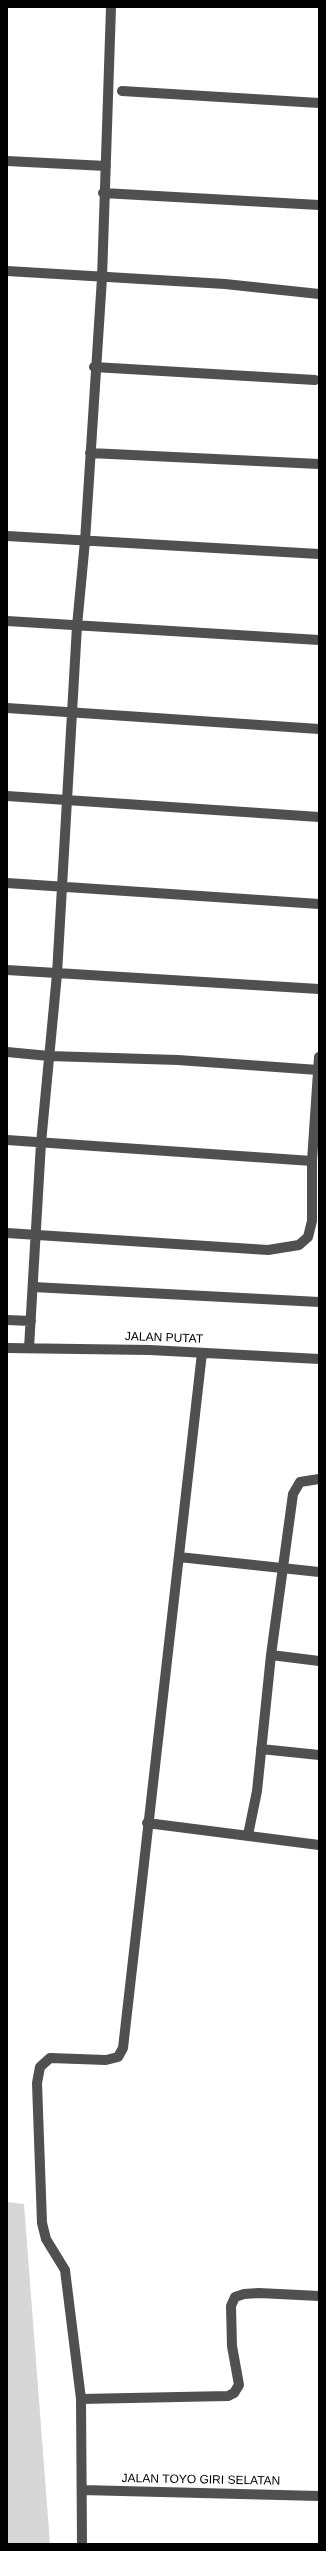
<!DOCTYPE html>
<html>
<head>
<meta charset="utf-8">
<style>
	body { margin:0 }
	#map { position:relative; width:326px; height:2551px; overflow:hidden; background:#fff; font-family:Helvetica,sans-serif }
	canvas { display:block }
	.frame { position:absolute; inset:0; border:8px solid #000; pointer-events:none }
</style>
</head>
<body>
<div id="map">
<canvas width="326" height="2551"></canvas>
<div class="frame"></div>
</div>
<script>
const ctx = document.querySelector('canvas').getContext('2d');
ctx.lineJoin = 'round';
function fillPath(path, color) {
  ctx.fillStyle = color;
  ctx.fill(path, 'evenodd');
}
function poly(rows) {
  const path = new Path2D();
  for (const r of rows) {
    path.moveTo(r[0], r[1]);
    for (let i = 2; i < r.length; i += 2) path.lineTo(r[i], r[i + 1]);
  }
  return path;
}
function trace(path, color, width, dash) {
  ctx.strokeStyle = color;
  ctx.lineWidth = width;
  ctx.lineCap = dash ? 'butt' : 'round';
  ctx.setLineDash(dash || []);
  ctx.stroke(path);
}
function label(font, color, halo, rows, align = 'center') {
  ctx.font = font + ' Helvetica,sans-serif';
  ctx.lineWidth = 3;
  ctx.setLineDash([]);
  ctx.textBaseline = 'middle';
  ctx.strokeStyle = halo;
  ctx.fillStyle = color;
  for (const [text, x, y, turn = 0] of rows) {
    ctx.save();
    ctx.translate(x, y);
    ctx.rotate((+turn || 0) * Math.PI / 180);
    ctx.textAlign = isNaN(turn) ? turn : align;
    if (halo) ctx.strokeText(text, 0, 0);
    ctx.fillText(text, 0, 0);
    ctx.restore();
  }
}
const green = poly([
	[7,2202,24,2204,50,2544,7,2544]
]);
const minor = poly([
	[122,91,319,103],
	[7,161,106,166],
	[103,193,319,205],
	[7,271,225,284,319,294],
	[94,367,315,380],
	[90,453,319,464],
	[7,536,319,554],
	[7,621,319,640],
	[7,708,319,729],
	[7,796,319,817],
	[7,883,319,904],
	[7,970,319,989],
	[7,1052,49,1056,178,1060,318,1070],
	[7,1140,312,1161],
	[7,1233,268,1250,299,1245,308,1237,312,1221,312,1161,319,1057],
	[33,1287,319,1302],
	[7,1320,31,1321],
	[7,1348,150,1350,319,1359],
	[29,1348,41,1143,57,974,77,626,85,541,102,278,111,7],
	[179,1557,319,1572],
	[271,1655,319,1661],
	[261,1749,319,1755],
	[147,1823,319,1845],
	[248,1835,257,1791,271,1655,293,1494,300,1482,319,1479],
	[81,2399,228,2396,234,2393,239,2385,232,2346,231,2306,235,2297,244,2294,259,2293,319,2296],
	[82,2490,319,2496],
	[82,2544,81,2399,65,2270,46,2239,42,2223,37,2083,40,2067,50,2058,106,2060,118,2057,123,2048,202,1353]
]);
const streetNames = [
	["JALAN PUTAT",164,1338,2],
	["JALAN TOYO GIRI SELATAN",201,2480,1]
];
fillPath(green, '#d7d7d7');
trace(minor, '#505050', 10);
label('12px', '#000', '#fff', streetNames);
</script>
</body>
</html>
